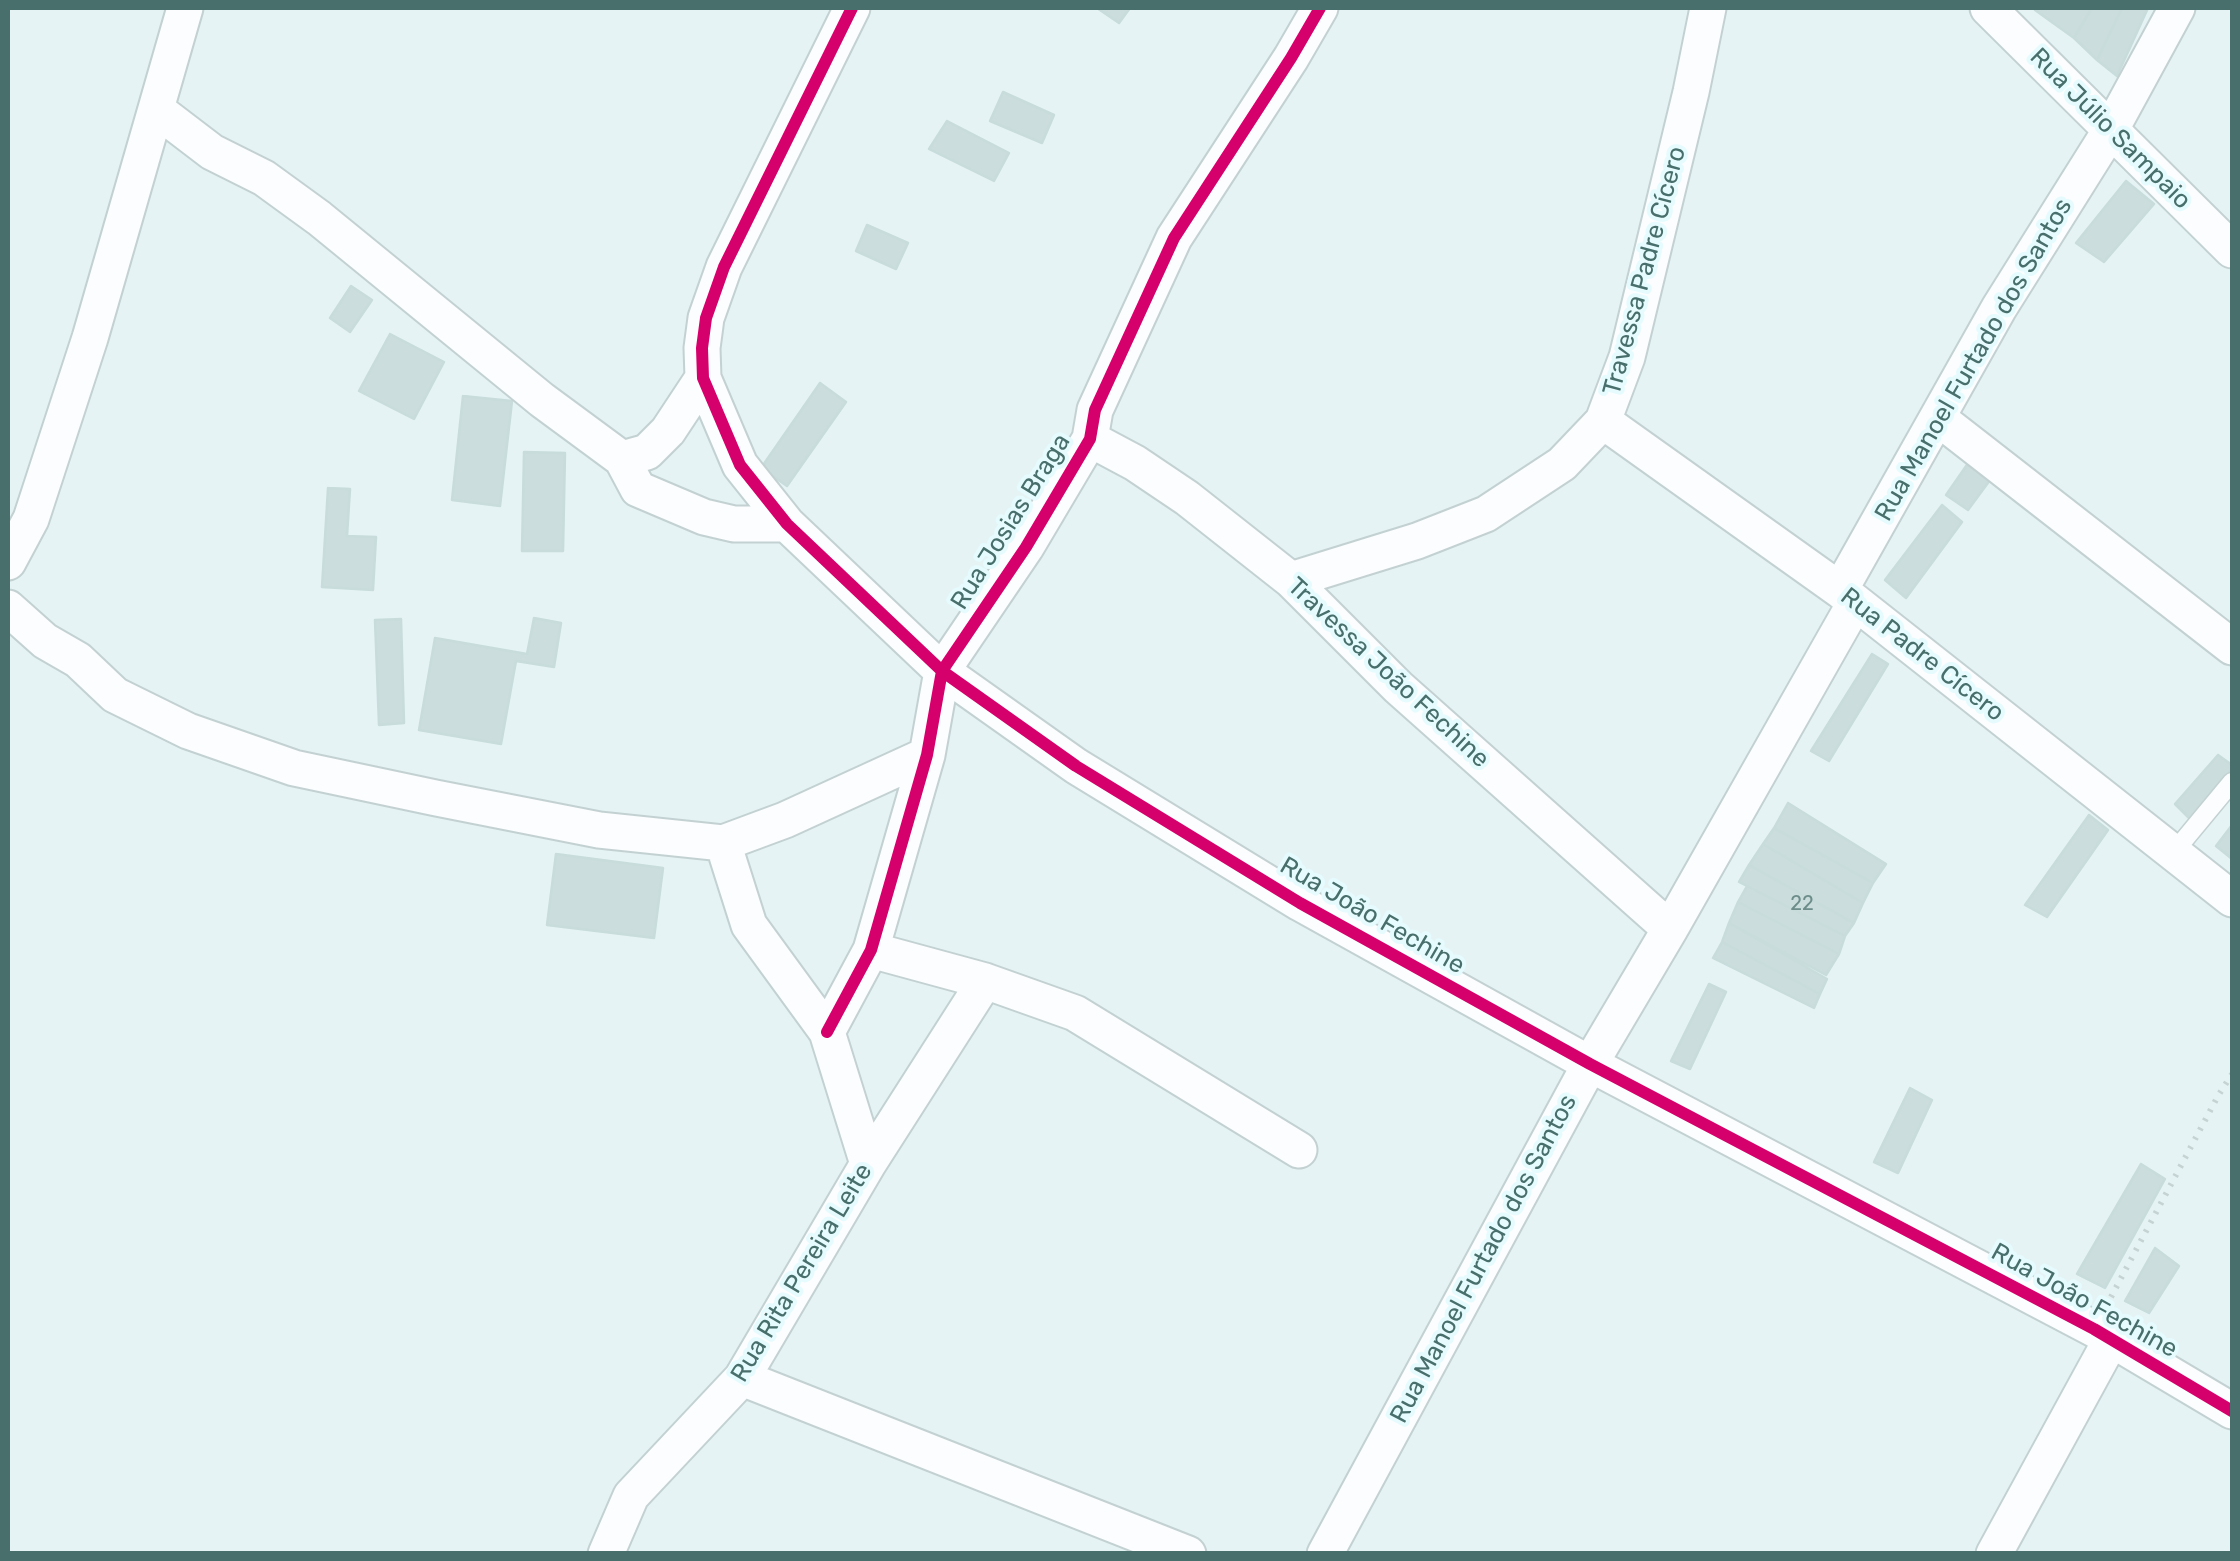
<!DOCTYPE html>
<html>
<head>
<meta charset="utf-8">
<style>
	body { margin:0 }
	#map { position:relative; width:2240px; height:1561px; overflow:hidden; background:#e5f3f5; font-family:Rubik,sans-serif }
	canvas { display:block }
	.frame { position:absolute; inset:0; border:10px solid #486f6b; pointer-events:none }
</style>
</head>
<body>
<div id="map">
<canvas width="2240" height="1561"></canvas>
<div class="frame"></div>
</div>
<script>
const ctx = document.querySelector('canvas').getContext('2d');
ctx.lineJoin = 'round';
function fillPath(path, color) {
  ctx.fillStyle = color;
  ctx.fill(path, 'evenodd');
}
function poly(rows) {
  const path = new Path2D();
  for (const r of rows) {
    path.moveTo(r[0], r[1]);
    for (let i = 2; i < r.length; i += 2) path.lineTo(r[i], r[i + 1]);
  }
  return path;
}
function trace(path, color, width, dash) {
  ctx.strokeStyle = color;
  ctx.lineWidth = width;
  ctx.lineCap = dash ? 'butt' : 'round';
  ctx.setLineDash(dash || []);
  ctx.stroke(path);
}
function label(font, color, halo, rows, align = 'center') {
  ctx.font = font + ' Rubik,sans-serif';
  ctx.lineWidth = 8;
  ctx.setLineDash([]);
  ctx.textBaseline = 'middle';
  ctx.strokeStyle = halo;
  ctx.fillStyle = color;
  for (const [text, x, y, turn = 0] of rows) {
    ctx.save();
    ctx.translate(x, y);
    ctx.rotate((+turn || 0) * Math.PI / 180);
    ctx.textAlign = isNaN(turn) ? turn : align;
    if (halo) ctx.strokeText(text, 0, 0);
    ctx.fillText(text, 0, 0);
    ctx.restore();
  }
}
const building = poly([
	[1097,8,1130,8,1119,23,1097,8],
	[2037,8,2092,8,2074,38,2035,10,2037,8],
	[2092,8,2122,8,2097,60,2074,38,2092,8],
	[2122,8,2148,8,2117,76,2097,60,2122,8],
	[1003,92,1054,115,1042,143,990,121,1003,92],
	[947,121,1009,153,994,181,929,149,947,121],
	[2126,181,2154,204,2104,262,2076,243,2126,181],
	[867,225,908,243,896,269,856,251,867,225],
	[351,286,372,300,350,332,330,318,351,286],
	[390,334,444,362,414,419,359,391,390,334],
	[820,383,846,402,787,486,761,468,820,383],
	[463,396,512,401,500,506,452,500,463,396],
	[524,452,565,453,563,551,522,551,524,452],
	[1971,459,1993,476,1968,510,1946,495,1971,459],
	[328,488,350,489,347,536,376,537,373,590,322,587,328,488],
	[1942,505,1962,522,1906,598,1885,580,1942,505],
	[534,618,561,623,554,667,516,661,501,744,419,730,435,638,527,654,534,618],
	[401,619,404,723,379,725,375,620,401,619],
	[1872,654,1888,664,1829,761,1811,751,1872,654],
	[2218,755,2232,765,2232,770,2191,820,2175,804,2218,755],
	[1788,803,1886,864,1873,883,1774,828,1788,803],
	[2089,815,2108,830,2047,917,2025,905,2089,815],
	[2232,825,2232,859,2216,846,2232,825],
	[1774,828,1873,883,1863,903,1763,844,1774,828],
	[1763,844,1863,903,1854,923,1749,865,1763,844],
	[556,854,663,868,654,938,547,925,556,854],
	[1749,865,1854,923,1845,936,1747,886,1739,882,1749,865],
	[1747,886,1845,936,1839,954,1738,902,1747,886],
	[1738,902,1839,954,1826,975,1729,923,1738,902],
	[1729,923,1827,979,1820,994,1722,942,1729,923],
	[1722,942,1820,994,1814,1008,1713,958,1722,942],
	[1709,984,1726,992,1690,1069,1671,1061,1709,984],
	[1910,1088,1932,1100,1898,1173,1874,1162,1910,1088],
	[2141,1164,2165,1179,2105,1288,2077,1274,2141,1164],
	[2155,1248,2179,1266,2149,1313,2125,1301,2155,1248]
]);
const path = poly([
	[2111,1297,2218,1096,2232,1074]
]);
const lane = poly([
	[2174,852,2232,782]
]);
const street = poly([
	[852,8,724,267,706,318,702,348,703,378,740,465,787,524,942,671,1076,766,1300,903,1590,1064,2094,1329,2232,1411],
	[1988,8,2232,250],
	[157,110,212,152,264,178,319,218,542,400,622,459,638,489,704,517,734,524,787,524],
	[1938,418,2232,647],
	[1603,421,1840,590,2232,899],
	[1090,439,1135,463,1187,498,1291,580,1398,687,1670,929],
	[622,459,647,452,668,431,703,378],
	[8,562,31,519,90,338,185,8],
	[1291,580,1417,541,1486,514,1562,464,1603,421,1627,357,1691,92,1708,8],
	[1840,590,1999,308,2110,131,2177,8],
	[8,608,45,641,78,660,115,695,188,731,294,768,436,798,599,830,723,843,785,820,927,755],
	[723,843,749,925,827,1032,868,1164],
	[871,950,985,981,1075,1013,1299,1150],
	[827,1032,871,950,927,755,942,671,1026,547,1090,439,1095,410,1174,238,1291,58,1320,8],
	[742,1378,1188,1554],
	[606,1554,631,1496,742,1378,868,1164,985,981],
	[1325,1554,1590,1064,1670,929,1855,603],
	[1994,1554,2111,1340]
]);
const cycleway = poly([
	[852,8,724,267,706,318,702,348,703,378,740,465,787,524,942,671,1076,766,1300,903,1590,1064,2094,1329,2232,1411],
	[827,1032,871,950,927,755,942,671,1026,547,1090,439,1095,410,1174,238,1291,58,1320,8]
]);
const numberNames = [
	["22",1802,904]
];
const streetNames = [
	["Rua Júlio Sampaio",2110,129,45],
	["Travessa Padre Cícero",1645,271,-75],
	["Rua Manoel Furtado dos Santos",1974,360,-60],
	["Rua Josias Braga",1011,522,-58],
	["Rua Padre Cícero",1922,655,38],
	["Travessa João Fechine",1388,673,43],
	["Rua João Fechine",1372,916,30],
	["Rua Manoel Furtado dos Santos",1484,1259,-62],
	["Rua Rita Pereira Leite",802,1273,-59],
	["Rua João Fechine",2084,1301,29]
];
fillPath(building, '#cbdddd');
trace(building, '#c8dcdc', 2.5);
trace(lane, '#c3d1d2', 21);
trace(street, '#c3d1d2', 39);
trace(path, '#c5d3d2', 6, [2.5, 8]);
trace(lane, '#fbfdfe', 18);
trace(street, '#fbfdfe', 35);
trace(cycleway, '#d6006c', 12);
label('20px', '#6c8d8a', null, numberNames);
label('25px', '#486f6b', '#e5fbfe', streetNames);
</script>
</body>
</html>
